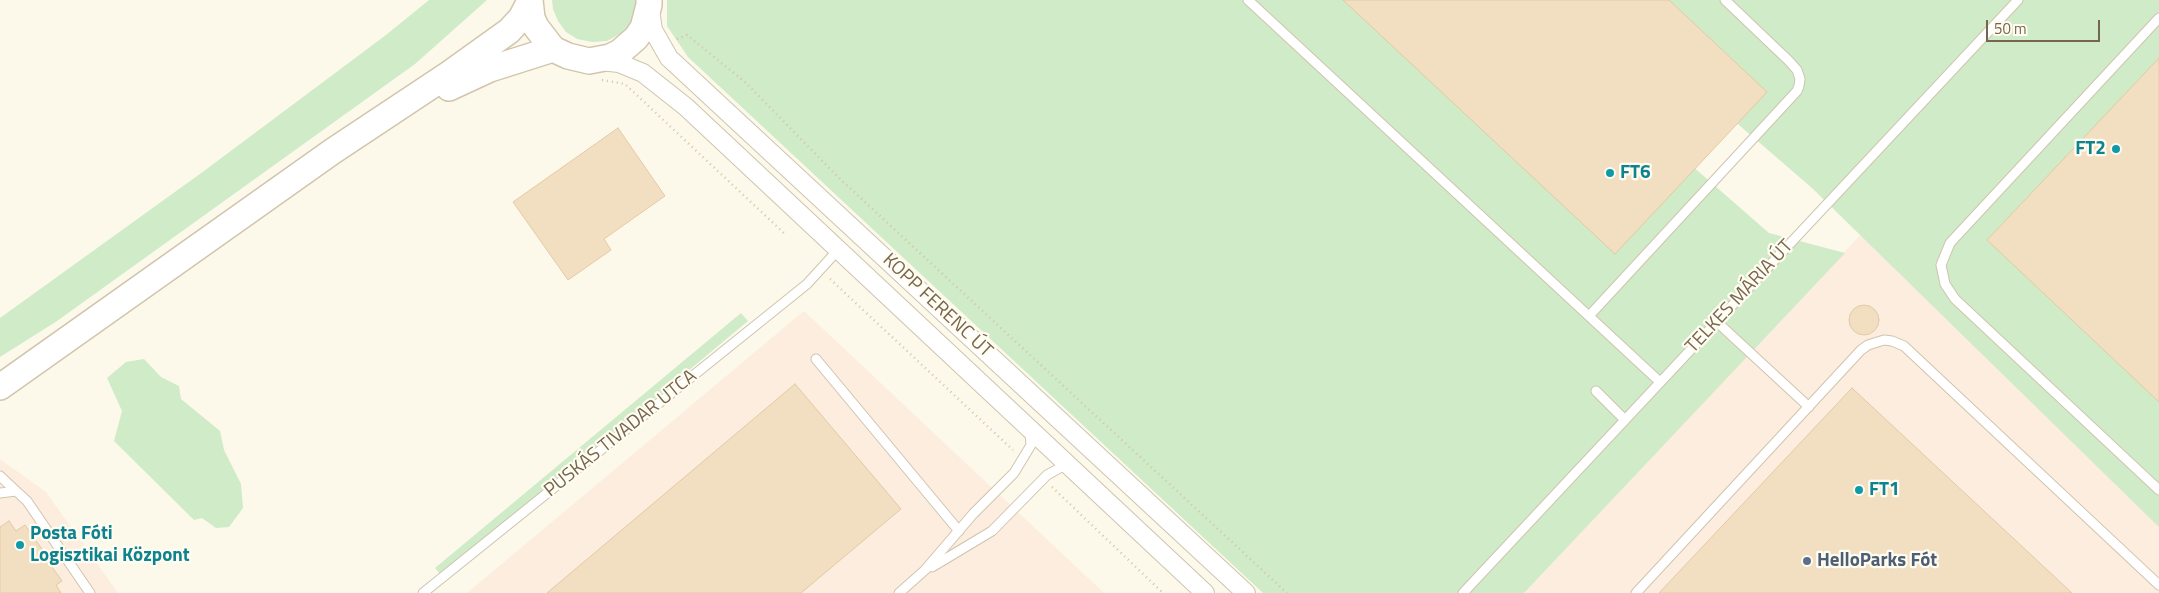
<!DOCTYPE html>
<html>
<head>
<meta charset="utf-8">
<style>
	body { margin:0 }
	#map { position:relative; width:2159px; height:593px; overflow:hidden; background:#fcf9ea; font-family:"Titillium Web",sans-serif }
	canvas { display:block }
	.scale { position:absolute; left:1986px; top:20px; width:114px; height:22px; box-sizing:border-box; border:2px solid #78654d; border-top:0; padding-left:6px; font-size:15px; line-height:18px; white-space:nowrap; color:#78654d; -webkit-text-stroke:4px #fffcf1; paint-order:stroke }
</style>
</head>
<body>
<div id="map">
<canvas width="2159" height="593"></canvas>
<div class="scale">50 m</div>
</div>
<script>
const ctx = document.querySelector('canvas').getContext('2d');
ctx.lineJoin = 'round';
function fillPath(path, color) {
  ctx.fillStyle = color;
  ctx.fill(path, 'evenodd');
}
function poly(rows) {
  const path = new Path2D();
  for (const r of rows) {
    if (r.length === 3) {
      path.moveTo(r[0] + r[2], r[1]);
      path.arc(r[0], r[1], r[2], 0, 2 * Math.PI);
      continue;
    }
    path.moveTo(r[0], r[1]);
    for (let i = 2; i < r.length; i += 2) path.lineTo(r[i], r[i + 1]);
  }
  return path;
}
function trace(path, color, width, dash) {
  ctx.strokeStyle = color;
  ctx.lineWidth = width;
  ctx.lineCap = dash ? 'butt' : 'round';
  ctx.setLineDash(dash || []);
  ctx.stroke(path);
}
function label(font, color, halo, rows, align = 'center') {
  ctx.font = font + ' "Titillium Web",sans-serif';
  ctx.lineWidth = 4.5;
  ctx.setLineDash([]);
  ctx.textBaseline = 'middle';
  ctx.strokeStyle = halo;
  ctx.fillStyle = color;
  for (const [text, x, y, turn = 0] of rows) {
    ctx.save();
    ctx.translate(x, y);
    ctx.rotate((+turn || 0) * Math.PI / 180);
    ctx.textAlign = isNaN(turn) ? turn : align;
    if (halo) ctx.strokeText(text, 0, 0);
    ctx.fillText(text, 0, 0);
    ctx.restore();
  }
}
const commercial = poly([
	[2081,0,2159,0,2159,593,1524,593],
	[804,311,1104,593,467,593],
	[0,459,46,492,118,593,0,593]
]);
const green = poly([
	[429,0,487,0,415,64,57,321,0,357,0,318,204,171,386,35],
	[552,0,636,0,636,10,630,24,620,34,607,41,592,42,577,39,566,32,558,21,553,9],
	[667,0,1502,0,1769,233,1845,253,1524,593,1263,593,688,57,667,26],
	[1594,0,2159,0,2159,527,1812,188],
	[741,313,748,321,442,576,435,568],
	[144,359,161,377,179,386,181,399,220,431,224,450,241,484,243,508,229,527,216,528,202,518,194,520,114,441,122,411,107,378,126,362]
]);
const building = poly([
	[1343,0,1669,0,1767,92,1615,254,1343,0],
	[2159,58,2159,402,1987,240,2159,58],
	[618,128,665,196,604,239,611,250,568,280,513,202,618,128],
	[1864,320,15],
	[795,384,901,509,801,593,547,593,795,384],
	[1852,388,2072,593,1659,593,1852,388],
	[9,521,16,531,25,525,49,559,47,560,62,581,56,585,61,593,0,593,0,527,9,521]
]);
const path = poly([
	[677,39,687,35,745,82,839,178,1287,593],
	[602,80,625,84,786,235],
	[830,279,1013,450],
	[1052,487,1163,593]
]);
const service = poly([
	[1248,0,1660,382],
	[2159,18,1950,243,1941,265,1945,284,1955,299,2159,490],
	[1589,316,1797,91,1799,86,1800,79,1797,70,1789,61,1725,0],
	[1717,322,1809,407],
	[816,359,959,531],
	[1596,391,1625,420],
	[0,476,16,491],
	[0,493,16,491,27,501,90,593],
	[932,567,992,531,1047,475,1067,464],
	[423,593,807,284,838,250],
	[899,593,925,570,973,514,1014,473,1031,445,1030,433],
	[1463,593,2018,0],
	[1636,593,1861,350,1868,345,1884,340,1892,341,1904,346,2159,585]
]);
const minor = poly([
	[650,10,653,30,669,58,1246,593],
	[600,61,619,63,643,73,686,107,1205,593]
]);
const secondary = poly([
	[530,0,532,18,536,27,553,49,568,56,589,61,610,57,620,52,636,38,643,28,649,5,649,0],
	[449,88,490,69,553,49],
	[0,387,333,151,449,74,509,31,521,18,530,1]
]);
const markers = [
	[2116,149,5,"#0f9aa8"],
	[1610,173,5,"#0f9aa8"],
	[1859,490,5,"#0f9aa8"],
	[20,545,5,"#0f9aa8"],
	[1807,561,5,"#5c6f8a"]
];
const cultureNames = [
	["FT2",2106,149,"right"],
	["FT6",1620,173],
	["FT1",1869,490],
	["Posta Fóti",30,534],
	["Logisztikai Központ",30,556]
];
const streetNames = [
	["TELKES MÁRIA ÚT",1740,297,-47],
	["KOPP FERENC ÚT",937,306,43],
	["PUSKÁS TIVADAR UTCA",621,434,-39]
];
const serviceNames = [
	["HelloParks Fót",1817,561]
];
fillPath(commercial, '#fcedde');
fillPath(green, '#cfebc8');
fillPath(building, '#f2dfc2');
trace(building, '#e4c9a3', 1);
trace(service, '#cfc4af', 11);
trace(minor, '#cfc4af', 20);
trace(secondary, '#d2c5ad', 28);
trace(path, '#d7c2a5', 2.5, [1, 4]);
trace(service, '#fff', 9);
trace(minor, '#fff', 18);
trace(secondary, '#fff', 25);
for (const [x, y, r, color] of markers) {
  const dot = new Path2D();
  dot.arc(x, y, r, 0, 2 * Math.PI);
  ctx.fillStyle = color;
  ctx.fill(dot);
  trace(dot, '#fffcf1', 2);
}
label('bold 19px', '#0d838f', '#fffcf1', cultureNames, 'left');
label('19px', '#78654d', '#fffcf1', streetNames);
label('bold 19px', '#4e5e75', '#fffcf1', serviceNames, 'left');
</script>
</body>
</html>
